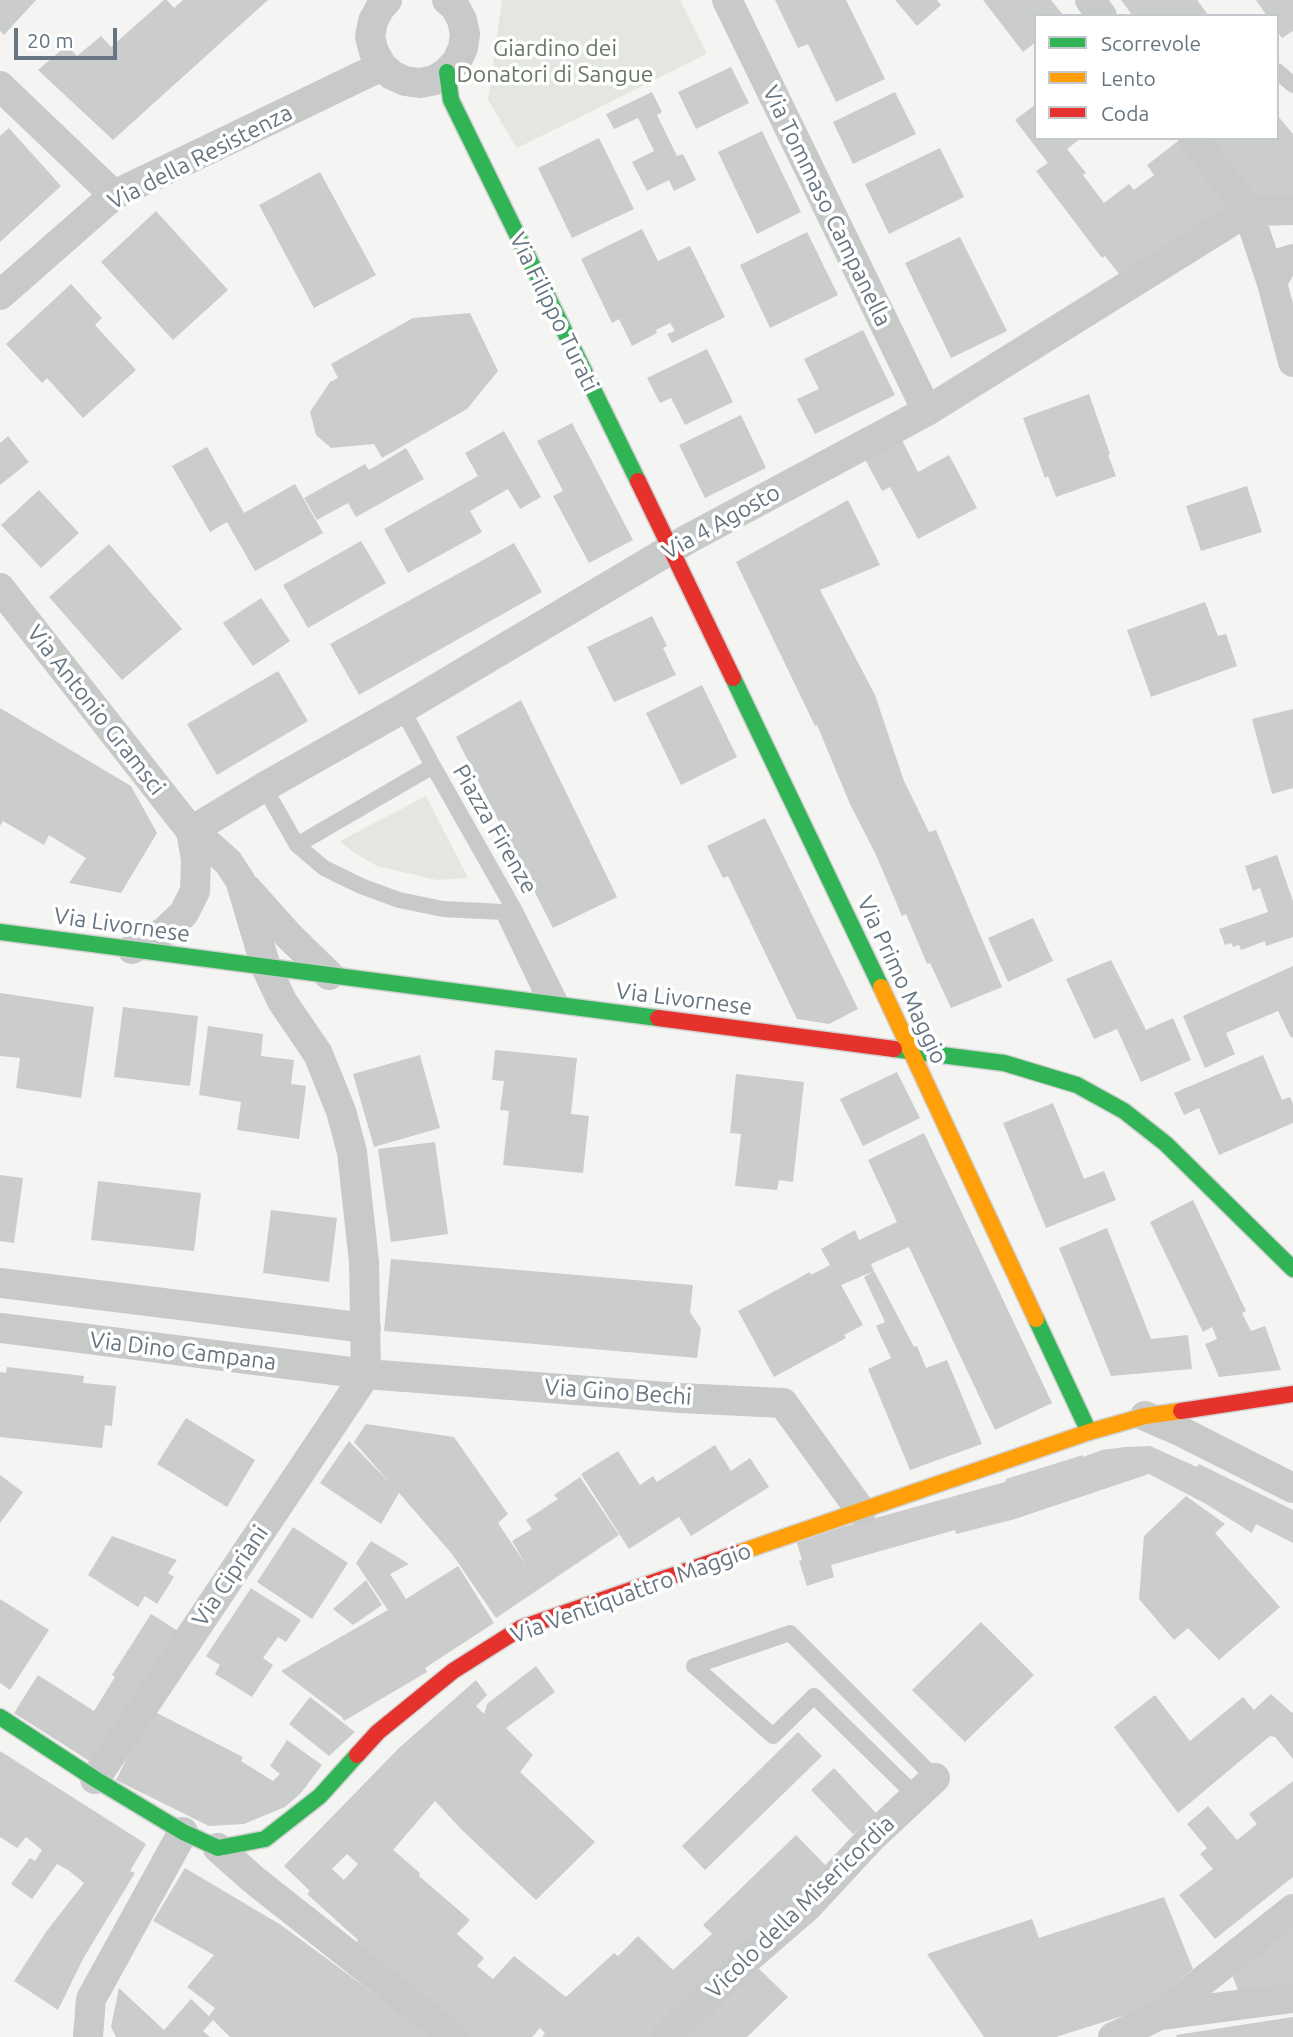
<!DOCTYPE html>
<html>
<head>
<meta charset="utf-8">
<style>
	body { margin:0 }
	#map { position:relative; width:1293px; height:2037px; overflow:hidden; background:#f4f4f2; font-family:Ubuntu,sans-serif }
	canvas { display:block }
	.legend { position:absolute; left:1034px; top:14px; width:245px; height:126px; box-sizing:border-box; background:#fff; border:2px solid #c2c8cc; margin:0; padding:9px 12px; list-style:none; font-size:21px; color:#667580 }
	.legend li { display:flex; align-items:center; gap:14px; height:35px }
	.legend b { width:35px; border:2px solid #c2c8cc }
	.scale { position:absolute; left:14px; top:28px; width:103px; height:32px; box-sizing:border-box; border:4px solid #667580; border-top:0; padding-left:9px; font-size:21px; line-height:24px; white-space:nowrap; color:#667580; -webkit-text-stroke:5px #fff; paint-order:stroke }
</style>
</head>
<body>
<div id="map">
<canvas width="1293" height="2037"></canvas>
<ul class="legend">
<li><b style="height:9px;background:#30b455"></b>Scorrevole</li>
<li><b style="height:9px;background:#ff9f0a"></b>Lento</li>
<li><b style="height:9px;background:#e5322d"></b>Coda</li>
</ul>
<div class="scale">20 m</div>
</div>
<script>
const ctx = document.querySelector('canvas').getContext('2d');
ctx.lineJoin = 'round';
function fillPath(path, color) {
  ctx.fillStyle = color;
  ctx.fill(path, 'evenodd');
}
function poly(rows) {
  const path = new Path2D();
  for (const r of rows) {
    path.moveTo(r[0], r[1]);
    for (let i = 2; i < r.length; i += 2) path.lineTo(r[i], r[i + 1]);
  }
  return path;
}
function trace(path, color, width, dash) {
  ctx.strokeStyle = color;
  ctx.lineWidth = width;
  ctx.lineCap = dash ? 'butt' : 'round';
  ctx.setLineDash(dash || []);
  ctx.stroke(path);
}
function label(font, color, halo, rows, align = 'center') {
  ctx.font = font + ' Ubuntu,sans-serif';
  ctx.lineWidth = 7;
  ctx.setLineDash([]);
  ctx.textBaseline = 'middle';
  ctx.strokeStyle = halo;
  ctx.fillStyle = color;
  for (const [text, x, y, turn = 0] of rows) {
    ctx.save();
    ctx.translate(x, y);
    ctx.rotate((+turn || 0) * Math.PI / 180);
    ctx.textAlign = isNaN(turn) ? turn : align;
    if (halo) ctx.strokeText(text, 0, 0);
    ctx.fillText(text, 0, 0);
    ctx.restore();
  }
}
const green = poly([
	[502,0,680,0,707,54,517,148,488,100],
	[426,796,468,878,437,880,377,866,353,852,340,841]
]);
const building = poly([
	[0,0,36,0,4,35,0,31],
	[164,0,167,0,174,8,183,0,268,0,113,140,38,70,67,45,77,56,101,36,111,47],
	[775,0,846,0,885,79,836,102,808,44,798,48],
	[895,0,937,0,941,5,917,26],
	[983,0,1051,0,1064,16,1036,16,1036,42,1023,52],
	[1121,0,1197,0,1209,16,1133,16],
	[1256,0,1293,0,1293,31,1282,38,1277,31,1277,16,1267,16],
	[731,67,749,103,696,129,678,92],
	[652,92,662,112,657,115,677,156,683,154,696,180,674,191,669,180,647,191,632,162,654,151,638,118,614,129,606,114],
	[895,92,916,134,853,164,833,122],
	[1036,104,1036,138,1081,138,1067,149,1086,173,1083,175,1104,203,1129,184,1134,190,1154,175,1147,165,1182,138,1234,206,1122,278,1105,256,1102,258,1036,171,1048,163,1015,120],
	[1277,115,1293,134,1293,198,1255,197,1204,138,1277,138],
	[9,128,61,186,0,242,0,136],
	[762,131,801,212,757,234,718,152],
	[599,138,634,209,572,238,538,168],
	[940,148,964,197,889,234,865,184],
	[320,172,376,275,314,308,259,205],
	[156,211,228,290,173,340,101,262],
	[642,229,658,261,690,246,725,317,672,343,667,334,675,331,670,323,656,330,657,333,632,346,619,319,612,323,581,259],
	[807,232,838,295,770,328,740,265],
	[960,237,1007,331,951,358,905,263],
	[71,284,102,318,95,325,136,370,83,418,47,378,42,383,6,344],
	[470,313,498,371,467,409,382,458,374,444,331,448,316,435,310,412,330,382,338,378,331,364,413,318],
	[863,330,895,395,815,434,797,399,819,389,804,359],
	[707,349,733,402,685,425,671,398,660,403,647,378],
	[1089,394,1110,454,1108,455,1116,476,1056,497,1048,476,1045,478,1023,418],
	[741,415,766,468,705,498,679,445],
	[572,423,633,540,589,563,553,496,563,491,537,441],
	[504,431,541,497,520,509,508,489,470,511,482,532,408,573,384,529,478,476,465,453],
	[8,436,29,462,0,485,0,443],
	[902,440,918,472,949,455,977,508,918,539,890,487,882,491,865,459],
	[207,447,244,513,295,484,323,533,255,571,227,522,210,532,172,466],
	[406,448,424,479,356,517,348,503,317,520,304,498,365,464,369,470],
	[1247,486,1262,532,1201,551,1186,506],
	[39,490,79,533,41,568,1,525],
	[848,500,880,565,820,590,875,695,904,781,929,832,936,830,1002,987,951,1008,930,963,927,964,906,914,902,916,876,855,850,804,817,725,815,726,736,562],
	[361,541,386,583,308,628,283,585],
	[514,543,542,592,359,695,330,644],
	[109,544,182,629,122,680,49,597],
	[261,598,290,641,253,666,223,623],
	[1205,602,1218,636,1226,634,1237,666,1151,697,1127,630],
	[652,616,667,646,663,648,676,675,614,702,587,647],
	[278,671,308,721,217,775,187,724],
	[702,685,737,757,681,785,646,713],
	[521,700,617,897,553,928,456,737],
	[0,708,131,786,157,833,121,893,69,883,86,858,49,835,44,845,3,821,0,826],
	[1293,709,1293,788,1272,794,1252,719],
	[765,818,858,1009,829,1024,797,1019,728,876,723,878,707,846],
	[1277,855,1293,901,1293,937,1266,946,1265,941,1241,950,1239,945,1233,947,1231,943,1225,945,1219,929,1268,912,1260,888,1253,891,1245,866],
	[1033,918,1053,961,1008,982,988,938],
	[1111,960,1146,1030,1173,1018,1191,1060,1141,1082,1117,1029,1094,1039,1066,979],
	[1293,966,1293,1037,1291,1038,1278,1011,1226,1033,1235,1054,1205,1068,1183,1016],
	[0,993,94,1007,81,1098,16,1088,20,1058,0,1056],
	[123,1007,198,1016,190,1086,114,1077],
	[208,1026,263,1034,261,1056,294,1060,291,1084,306,1086,299,1139,237,1130,241,1102,199,1095],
	[495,1050,577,1058,571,1114,589,1116,583,1173,503,1165,509,1111,500,1110,504,1081,492,1080],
	[420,1055,440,1128,374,1147,353,1074],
	[1263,1055,1282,1100,1290,1097,1293,1104,1293,1123,1219,1155,1199,1108,1184,1115,1174,1093],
	[897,1072,920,1118,863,1146,840,1099],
	[736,1074,804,1082,793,1182,779,1180,777,1190,735,1186,741,1134,730,1133],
	[1053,1103,1084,1179,1104,1171,1116,1200,1046,1228,1003,1123],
	[924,1133,1052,1403,995,1430,909,1247,871,1264,874,1271,841,1285,863,1325,844,1335,846,1338,774,1377,738,1311,810,1272,811,1275,830,1265,821,1249,855,1230,859,1240,897,1222,868,1160],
	[435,1142,448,1234,391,1242,378,1149],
	[0,1175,23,1178,14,1243,0,1241],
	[98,1181,201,1193,194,1251,91,1240],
	[1193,1200,1246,1311,1242,1313,1251,1331,1265,1326,1281,1370,1219,1377,1205,1344,1217,1339,1212,1327,1203,1332,1150,1222],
	[271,1210,337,1218,329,1282,263,1273],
	[1107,1228,1151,1339,1188,1335,1192,1369,1111,1376,1059,1248],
	[391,1259,693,1285,690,1312,701,1329,697,1358,384,1331],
	[874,1271,914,1347,917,1346,926,1368,947,1360,982,1444,910,1470,868,1369,891,1358,876,1326,885,1322,864,1277],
	[7,1367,84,1376,83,1383,116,1386,112,1426,105,1425,102,1448,0,1437,0,1372,6,1373],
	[186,1418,255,1460,227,1507,157,1464],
	[366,1424,454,1437,508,1514,498,1523,526,1565,512,1541,532,1529,526,1520,558,1499,554,1495,580,1477,619,1535,496,1618,452,1554,399,1493,381,1524,320,1483,349,1441,391,1484,354,1442],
	[715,1445,731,1471,750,1458,769,1487,691,1536,679,1517,629,1549,581,1474,618,1451,640,1485,653,1476,657,1482],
	[1150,1446,1197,1467,1199,1464,1293,1510,1293,1543,1256,1524,1252,1533,1206,1504,1149,1474,1015,1519,956,1534,955,1530,831,1565,834,1577,807,1586,799,1561,802,1560,796,1540,1005,1482,1006,1479,1083,1455,1083,1457,1102,1450,1125,1447],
	[0,1475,23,1492,0,1523],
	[1186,1496,1225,1524,1215,1533,1280,1607,1219,1660,1188,1628,1174,1640,1139,1599,1144,1536],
	[293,1527,348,1563,312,1619,257,1582],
	[112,1536,177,1560,168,1573,174,1577,157,1604,145,1596,138,1607,88,1575],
	[371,1541,409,1564,390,1574,406,1599,458,1566,494,1623,425,1668,427,1672,344,1721,342,1717,281,1671,388,1610,356,1563],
	[366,1580,382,1605,353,1625,333,1609],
	[251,1588,301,1620,286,1642,278,1637,263,1658,273,1665,252,1697,215,1674,220,1665,206,1656],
	[0,1599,49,1630,10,1690,0,1683],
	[151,1614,181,1633,97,1766,14,1713,38,1675,94,1711,115,1677,112,1675],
	[981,1622,1034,1675,965,1742,912,1690],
	[536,1666,555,1692,506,1728,533,1755,520,1772,595,1842,536,1900,462,1830,435,1801,393,1850,420,1873,419,1876,470,1920,457,1934,484,1958,477,1966,493,1979,514,1956,566,1997,614,1953,618,1956,638,1936,673,1970,712,1934,703,1925,796,1835,828,1868,658,2037,542,2037,545,2033,540,2028,532,2037,460,2037,353,1947,358,1940,307,1894,310,1891,284,1866,399,1748,476,1680,487,1695,476,1706,484,1714,487,1704],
	[347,1854,358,1864,344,1880,332,1869],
	[1271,1694,1292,1713,1293,1712,1293,1759,1275,1737,1270,1736,1178,1813,1114,1727,1155,1695,1190,1741,1243,1697,1254,1710],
	[310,1697,355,1732,329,1756,289,1724],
	[151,1710,243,1757,241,1761,273,1781,280,1774,270,1766,287,1740,322,1765,301,1793,285,1807,244,1824,209,1826,116,1780],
	[798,1732,822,1756,705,1870,682,1846],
	[0,1751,146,1844,130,1871,135,1873,84,1957,58,2010,14,1981,46,1932,84,1883,68,1870,57,1864,32,1899,11,1884,30,1858,35,1861,42,1850,26,1837,17,1848,0,1837],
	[834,1768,876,1813,853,1834,811,1790],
	[1293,1781,1293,1877,1215,1939,1179,1895,1213,1869,1200,1854,1207,1848,1187,1824,1208,1806,1237,1840,1257,1824,1249,1814],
	[185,1868,281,1925,433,2037,230,2037,213,2020,203,2031,210,2037,116,2037,111,2027,119,1988,164,2030,191,1999,209,2016,215,2008,187,1987,214,1955,153,1921],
	[1164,1897,1193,1969,1145,2009,1056,2037,984,2037,927,1954,1032,1919,1039,1938],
	[1293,1917,1293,1990,1241,1999,1230,1969],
	[752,1962,788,1997,747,2037,675,2037],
	[1293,2017,1293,2037,1177,2037,1176,2035]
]);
const lane = poly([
	[1277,71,1293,85],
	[402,709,433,766],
	[264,787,297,845],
	[545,1000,503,912,443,909,399,900,361,886,324,868,297,845,433,766,515,911,560,1001],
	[915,1795,814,1696,773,1736,694,1666,790,1633,935,1778]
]);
const street = poly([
	[387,0,380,8,373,21,370,37,374,52,382,66,392,75,405,81,420,83,435,80,447,72,457,61,463,48,465,34,462,20,455,7,447,0],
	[727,0,927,411],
	[1090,0,1102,16],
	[0,86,114,195],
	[1193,138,1248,211,1272,283,1293,362],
	[1248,211,1293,210],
	[1272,283,1283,262,1293,259],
	[0,295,114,195,382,66],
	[0,588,191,831,210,846,228,862,240,880,266,967,282,1001,318,1054,341,1111,352,1152,364,1262,366,1374],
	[191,831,264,787,402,709,688,539,927,411,1248,211],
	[247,889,289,936,329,975],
	[132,949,164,932,184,913,195,891,196,859,191,831],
	[0,1283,366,1328],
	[0,1328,366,1374,680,1398,783,1403,861,1511],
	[1145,1416,1182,1432,1293,1488],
	[95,1779,366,1374],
	[218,1848,254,1880,453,2037],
	[1160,2015,1293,1998],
	[88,2037,91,1999,183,1832],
	[666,2037,747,1959,807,1907,871,1838,935,1778],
	[1113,2037,1160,2015,1293,1909]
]);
const fast = poly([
	[447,72,451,100,638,481],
	[733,678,881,987],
	[0,932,658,1018],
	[894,1049,1004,1063,1077,1085,1124,1111,1166,1144,1293,1269],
	[1036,1319,1089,1432],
	[0,1717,95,1779,183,1832,218,1848,265,1839,320,1796,357,1755]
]);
const slow = poly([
	[881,987,1036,1319],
	[738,1553,1089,1432,1145,1416,1181,1411]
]);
const jam = poly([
	[638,481,733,678],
	[658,1018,894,1049],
	[1181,1411,1293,1394],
	[357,1755,378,1732,453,1671,521,1628,738,1553]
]);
const parkNames = [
	["Giardino dei",555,48],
	["Donatori di Sangue",555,74]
];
const streetNames = [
	["Via della Resistenza",200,157,-27],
	["Via Tommaso Campanella",827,206,64],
	["Via Filippo Turati",554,312,64],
	["Via 4 Agosto",721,522,-29],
	["Via Antonio Gramsci",96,710,52],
	["Piazza Firenze",495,829,60],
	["Via Livornese",122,925,8],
	["Via Primo Maggio",902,980,65],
	["Via Livornese",684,999,7],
	["Via Dino Campana",183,1351,7],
	["Via Gino Bechi",618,1392,4],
	["Via Cipriani",230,1576,-56],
	["Via Ventiquattro Maggio",631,1593,-20],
	["Vicolo della Misericordia",800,1907,-44]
];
fillPath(green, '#e4e6e1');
fillPath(building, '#cbcccc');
trace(fast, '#d1d1d1', 19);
trace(slow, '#d1d1d1', 19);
trace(jam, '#d1d1d1', 19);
trace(lane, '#c8caca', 16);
trace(street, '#c8caca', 30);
trace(fast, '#30b455', 16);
trace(slow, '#ff9f0a', 16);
trace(jam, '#e5322d', 16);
label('23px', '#697864', '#fff', parkNames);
label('23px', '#667580', '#fff', streetNames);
</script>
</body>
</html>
